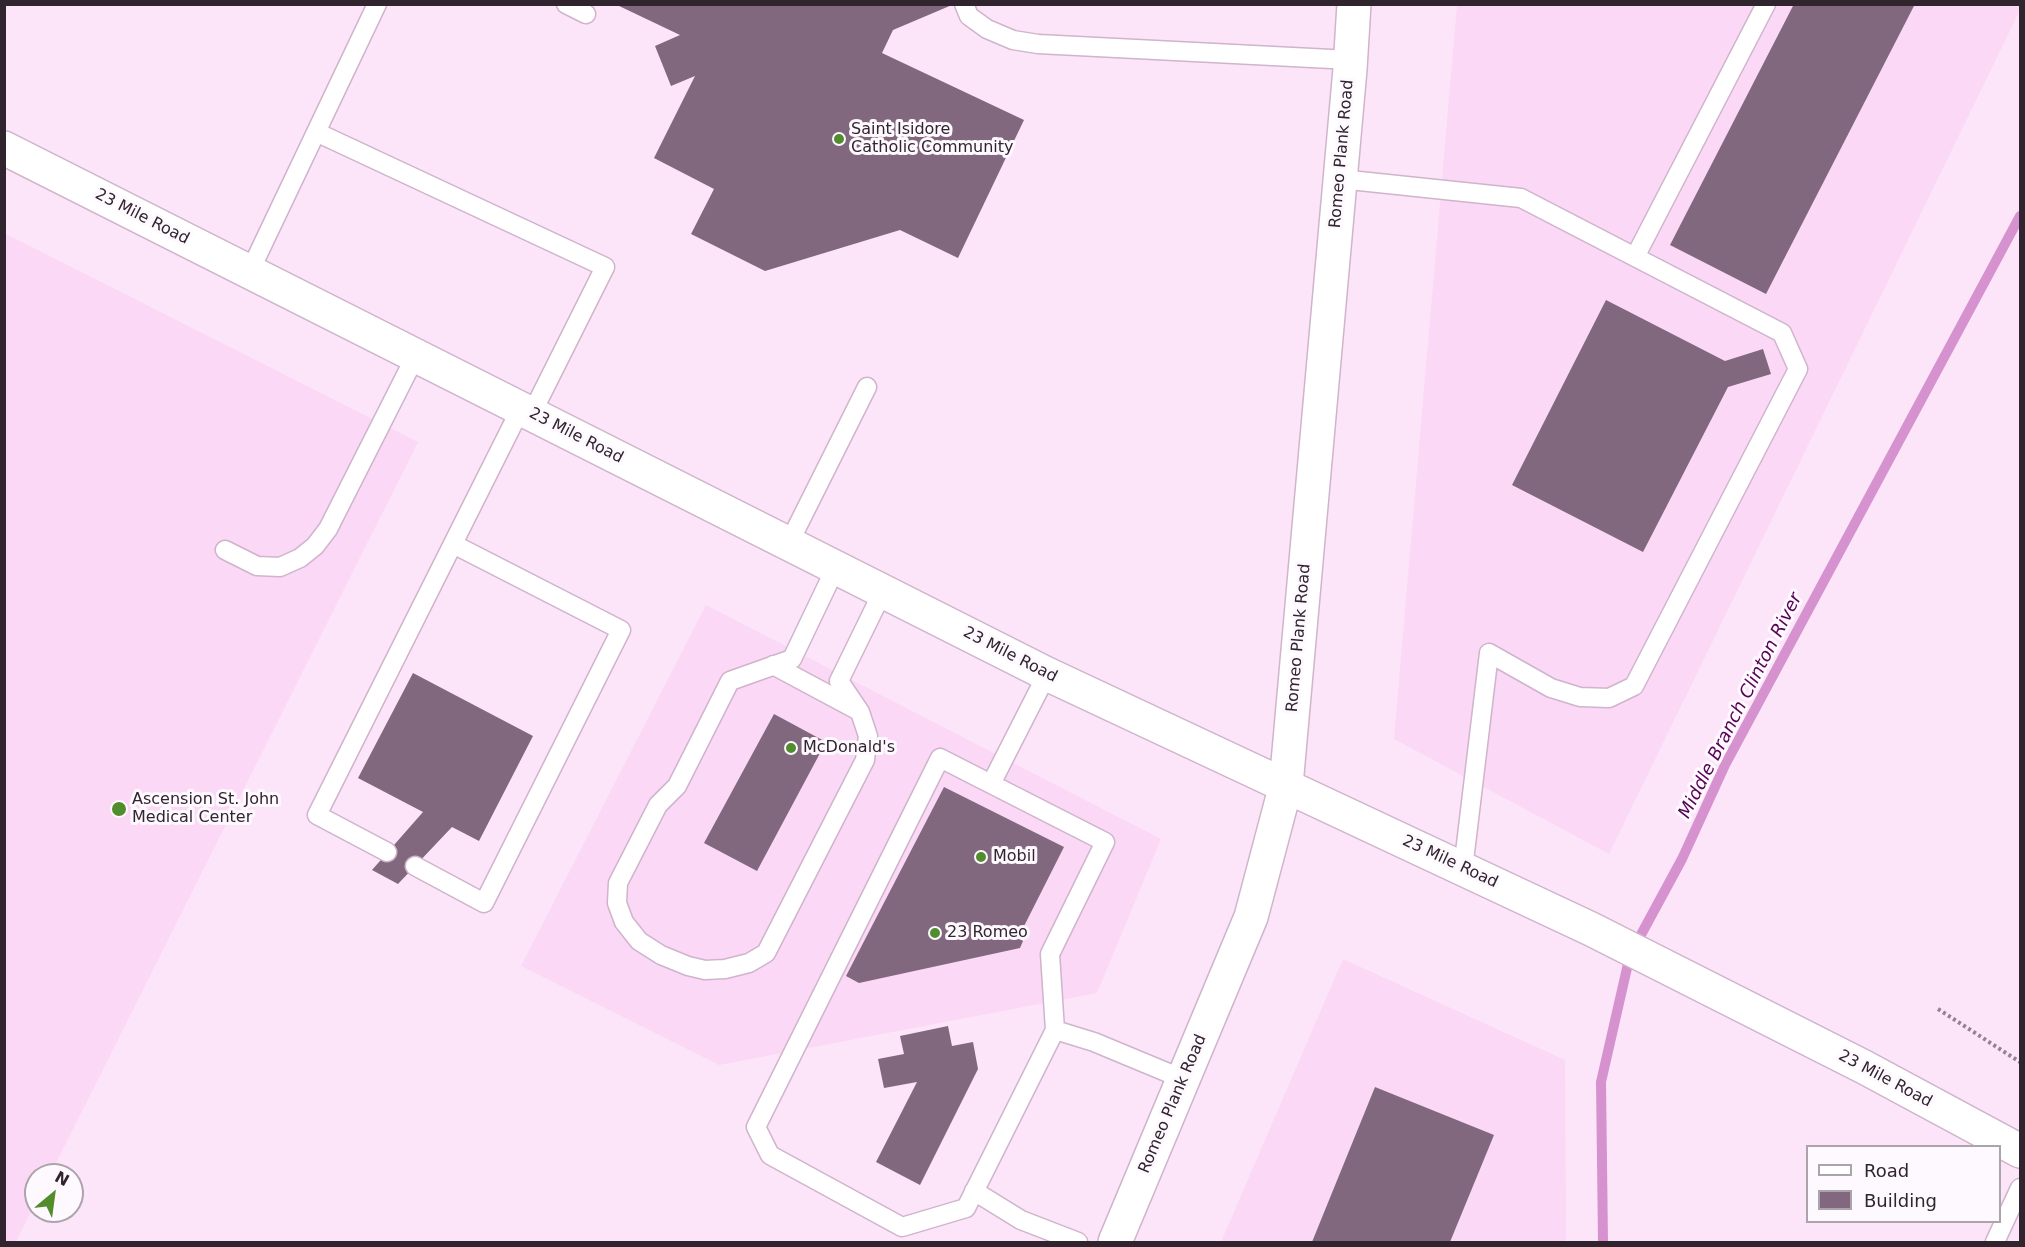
<!DOCTYPE html>
<html>
<head>
<meta charset="utf-8">
<style>
	body { margin:0 }
	#map { position:relative; width:2025px; height:1247px; overflow:hidden; background:#fce5f9; font-family:"DejaVu Sans",sans-serif }
	canvas { display:block }
	.frame { position:absolute; inset:0; border:6px solid #30252f; pointer-events:none }
	.legend { position:absolute; left:1806px; top:1145px; width:195px; height:78px; box-sizing:border-box; background:#fef9fe; border:2px solid #aca4ab; margin:0; padding:8px 10px; list-style:none; font-size:18px; color:#30252f }
	.legend li { display:flex; align-items:center; gap:12px; height:30px }
	.legend b { width:30px; border:2px solid #aca4ab }
	.north { position:absolute; left:24px; top:1163px; width:60px; height:60px; box-sizing:border-box; background:#fef9fe; border:2px solid #aca4ab; border-radius:50%; rotate:29deg; font-size:16px; font-weight:700; line-height:24px; text-align:center; color:#30252f }
	.north::after { content:''; display:block; margin:auto; width:21px; height:27px; background:#518d2c; clip-path:polygon(50% 0,100% 100%,50% 72%,0 100%) }
</style>
</head>
<body>
<div id="map">
<canvas width="2025" height="1247"></canvas>
<div class="frame"></div>
<ul class="legend">
<li><b style="height:8px;background:#fff"></b>Road</li>
<li><b style="height:16px;background:#81687e"></b>Building</li>
</ul>
<div class="north">N</div>
</div>
<script>
const ctx = document.querySelector('canvas').getContext('2d');
ctx.lineJoin = 'round';
function fillPath(path, color) {
  ctx.fillStyle = color;
  ctx.fill(path, 'evenodd');
}
function poly(rows) {
  const path = new Path2D();
  for (const r of rows) {
    path.moveTo(r[0], r[1]);
    for (let i = 2; i < r.length; i += 2) path.lineTo(r[i], r[i + 1]);
  }
  return path;
}
function trace(path, color, width, dash) {
  ctx.strokeStyle = color;
  ctx.lineWidth = width;
  ctx.lineCap = dash ? 'butt' : 'round';
  ctx.setLineDash(dash || []);
  ctx.stroke(path);
}
function label(font, color, halo, rows, align = 'center') {
  ctx.font = font + ' "DejaVu Sans",sans-serif';
  ctx.lineWidth = 6;
  ctx.setLineDash([]);
  ctx.textBaseline = 'middle';
  ctx.strokeStyle = halo;
  ctx.fillStyle = color;
  for (const [text, x, y, turn = 0] of rows) {
    ctx.save();
    ctx.translate(x, y);
    ctx.rotate((+turn || 0) * Math.PI / 180);
    ctx.textAlign = isNaN(turn) ? turn : align;
    if (halo) ctx.strokeText(text, 0, 0);
    ctx.fillText(text, 0, 0);
    ctx.restore();
  }
}
const built = poly([
	[1457,5,2020,5,2020,10,1609,854,1394,739],
	[4,233,418,442,50,1175,36,1175,36,1202,16,1242,4,1242],
	[706,605,1161,839,1097,993,719,1065,521,966],
	[1343,959,1565,1060,1566,1242,1221,1242]
]);
const stream = poly([
	[1603,1242,1601,1082,1630,955,1682,859,1725,765,2020,216]
]);
const building = poly([
	[1794,4,1915,4,1766,294,1670,245],
	[617,5,952,5,893,30,882,53,1024,120,958,258,900,230,765,271,691,234,714,189,654,158,695,76,671,86,655,46,680,35],
	[1606,300,1725,361,1763,349,1771,374,1728,387,1643,552,1512,485],
	[413,673,533,736,479,841,452,827,398,884,372,870,423,812,358,778],
	[774,714,826,742,757,871,704,843],
	[944,787,1064,847,1018,938,1023,941,1020,948,859,983,846,976],
	[948,1026,952,1046,973,1042,978,1069,920,1185,876,1162,917,1082,884,1088,878,1059,904,1054,900,1036],
	[1375,1087,1494,1135,1450,1242,1312,1242]
]);
const path = poly([
	[1938,1009,2020,1062]
]);
const service = poly([
	[566,4,586,14],
	[964,4,969,16,987,29,1013,40,1038,44,1351,60],
	[316,132,605,267,532,413],
	[1340,179,1521,198,1782,333,1798,369,1634,686,1609,698,1580,697,1551,688,1489,653,1463,869],
	[1635,257,1766,4],
	[250,271,377,4],
	[789,543,867,387],
	[225,550,257,566,280,567,300,558,315,546,328,529,416,355],
	[836,567,792,659,730,681,677,786,658,805,618,883,617,903,624,922,639,941,661,955,688,966,705,970,725,969,749,963,766,953,865,760,868,736,860,712,839,681,883,591],
	[773,665,859,711],
	[940,758,1105,842,1050,954,1055,1030,966,1208,902,1227,770,1155,756,1127,940,758],
	[991,784,1047,674],
	[387,852,317,815,521,408],
	[415,866,484,903,621,630,453,544],
	[1055,1030,1094,1042,1183,1079],
	[974,1191,1021,1220,1078,1242],
	[1995,1242,2020,1188]
]);
const secondary = poly([
	[4,148,1047,674,1591,929,1864,1067,2020,1151],
	[1115,1242,1251,917,1286,785,1350,69,1354,4]
]);
const markers = [
	[839,139,6,"#518d2c"],
	[791,748,6,"#518d2c"],
	[119,809,8,"#518d2c"],
	[981,857,6,"#518d2c"],
	[935,933,6,"#518d2c"]
];
const poiNames = [
	["Saint Isidore",851,130],
	["Catholic Community",851,148],
	["McDonald's",803,748],
	["Ascension St. John",132,800],
	["Medical Center",132,818],
	["Mobil",993,857],
	["23 Romeo",947,933]
];
const streetNames = [
	["Romeo Plank Road",1342,154,-85],
	["23 Mile Road",142,217,27],
	["23 Mile Road",576,436,27],
	["Romeo Plank Road",1299,638,-85],
	["23 Mile Road",1010,655,27],
	["23 Mile Road",1450,862,25],
	["23 Mile Road",1885,1079,28],
	["Romeo Plank Road",1173,1104,-67]
];
const waterNames = [
	["Middle Branch Clinton River",1741,706,-63]
];
fillPath(built, '#fad8f6');
trace(stream, '#d692cf', 10);
fillPath(building, '#81687e');
trace(service, '#cfb4cc', 21);
trace(secondary, '#cfb4cc', 36);
trace(path, '#938291', 4, [3, 3]);
trace(service, '#fff', 18);
trace(secondary, '#fff', 33);
for (const [x, y, r, color] of markers) {
  const dot = new Path2D();
  dot.arc(x, y, r, 0, 2 * Math.PI);
  ctx.fillStyle = color;
  ctx.fill(dot);
  trace(dot, '#fef9fe', 2);
}
label('16px', '#30252f', '#fef9fe', poiNames, 'left');
label('16px', '#30252f', '#fef9fe', streetNames);
label('italic 18px', '#580255', '#fef9fe', waterNames);
</script>
</body>
</html>
